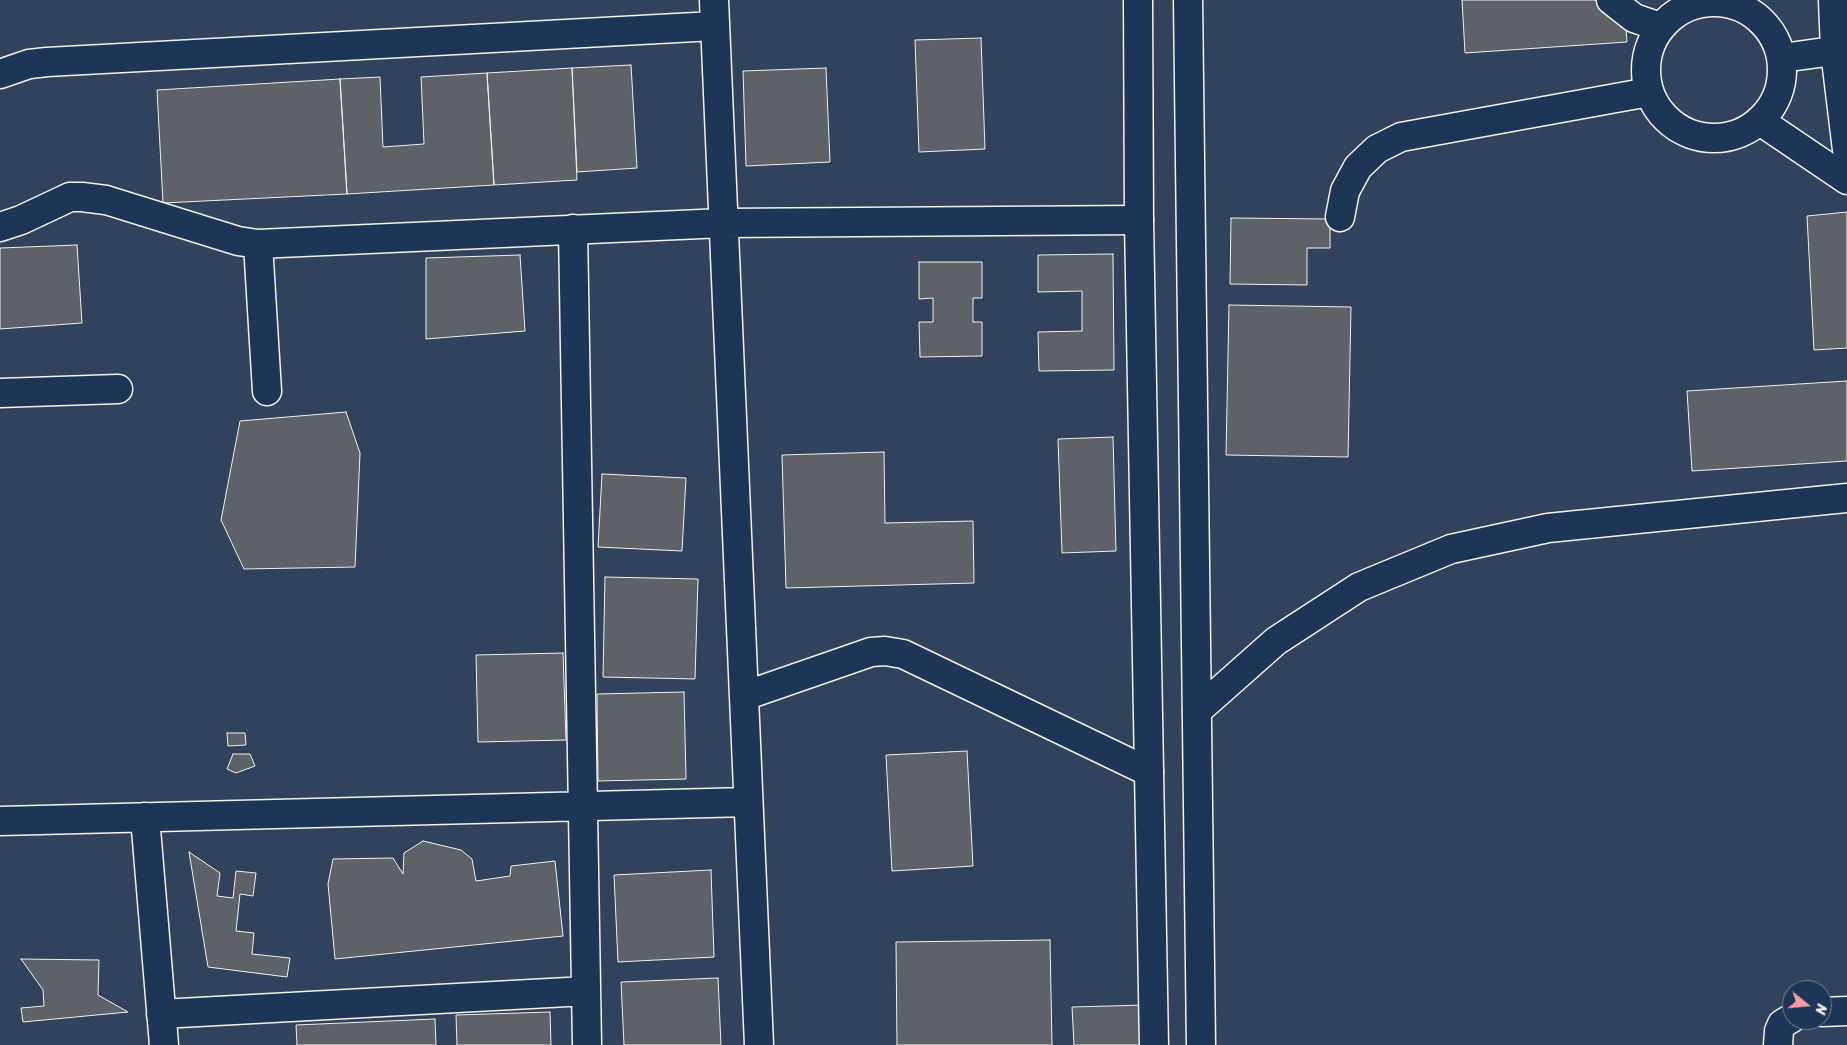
<!DOCTYPE html>
<html>
<head>
<meta charset="utf-8">
<style>
	body { margin:0 }
	#map { position:relative; width:1847px; height:1045px; overflow:hidden; background:#30425c; font-family:Sriracha,sans-serif }
	canvas { display:block }
	.north { position:absolute; left:1782px; top:980px; width:50px; height:50px; box-sizing:border-box; background:#1d3557; border:1px solid #738091; border-radius:50%; rotate:107deg; font-size:14px; font-weight:700; line-height:20px; text-align:center; color:#f4f1e8 }
	.north::after { content:''; display:block; margin:auto; width:18px; height:22px; background:#ff9aa2; clip-path:polygon(50% 0,100% 100%,50% 72%,0 100%) }
</style>
</head>
<body>
<div id="map">
<canvas width="1847" height="1045"></canvas>
<div class="north">N</div>
</div>
<script>
const ctx = document.querySelector('canvas').getContext('2d');
ctx.lineJoin = 'round';
function fillPath(path, color) {
  ctx.fillStyle = color;
  ctx.fill(path, 'evenodd');
}
function poly(rows) {
  const path = new Path2D();
  for (const r of rows) {
    if (r.length === 3) {
      path.moveTo(r[0] + r[2], r[1]);
      path.arc(r[0], r[1], r[2], 0, 2 * Math.PI);
      continue;
    }
    path.moveTo(r[0], r[1]);
    for (let i = 2; i < r.length; i += 2) path.lineTo(r[i], r[i + 1]);
  }
  return path;
}
function trace(path, color, width, dash) {
  ctx.strokeStyle = color;
  ctx.lineWidth = width;
  ctx.lineCap = dash ? 'butt' : 'round';
  ctx.setLineDash(dash || []);
  ctx.stroke(path);
}
const building = poly([
	[1462,0,1624,0,1627,42,1465,53,1462,0],
	[981,38,985,149,919,152,915,40,981,38],
	[631,65,637,168,577,172,572,68,631,65],
	[572,68,577,180,494,185,487,73,572,68],
	[826,68,830,162,746,166,743,71,826,68],
	[487,73,494,185,347,194,340,79,380,77,383,147,424,144,421,77,487,73],
	[340,79,347,194,163,203,157,90,340,79],
	[1847,212,1847,348,1814,350,1807,216,1847,212],
	[1231,218,1330,219,1330,248,1307,248,1307,285,1230,284,1231,218],
	[77,245,82,323,0,329,0,248,77,245],
	[1113,254,1114,370,1039,371,1038,332,1082,331,1082,291,1038,292,1038,255,1113,254],
	[520,255,525,331,426,339,426,258,520,255],
	[919,262,982,262,982,298,973,298,973,322,982,322,982,356,920,357,919,322,933,322,933,298,919,299,919,262],
	[1229,305,1351,307,1348,457,1226,455,1229,305],
	[1847,381,1847,461,1692,471,1687,391,1847,381],
	[346,412,360,453,355,567,244,569,221,520,240,421,346,412],
	[1113,437,1116,551,1062,553,1058,439,1113,437],
	[884,452,885,523,973,521,974,583,786,588,782,455,884,452],
	[602,474,686,478,682,551,598,547,602,474],
	[605,577,698,579,695,679,603,677,605,577],
	[563,653,566,740,478,742,476,655,563,653],
	[684,692,686,779,598,781,597,694,684,692],
	[227,733,245,733,246,745,228,746,227,733],
	[967,751,973,866,892,871,886,755,967,751],
	[233,754,250,754,255,766,236,773,227,769,233,754],
	[423,841,461,850,472,859,476,881,510,876,511,866,555,861,563,936,335,959,328,884,333,859,393,858,403,874,404,853,423,841],
	[189,852,220,873,217,896,233,898,236,871,256,873,253,896,240,894,236,931,254,933,252,954,290,958,287,977,208,967,189,852],
	[711,870,714,957,618,962,614,875,711,870],
	[1050,940,1052,1045,897,1045,896,942,1050,940],
	[21,959,99,960,98,995,128,1012,23,1022,21,1008,44,1006,43,990,21,959],
	[718,978,721,1045,624,1045,621,982,718,978],
	[1145,1005,1147,1045,1074,1045,1072,1007,1145,1005],
	[550,1012,551,1045,457,1045,456,1015,550,1012],
	[435,1019,436,1045,297,1045,296,1025,435,1019]
]);
const street = poly([
	[714,0,759,1045],
	[1611,0,1634,18,1660,27],
	[1833,0,1835,51,1847,150],
	[1714,70,68],
	[1782,58,1847,49],
	[0,74,29,64,47,62,714,26],
	[1760,121,1847,180],
	[1340,217,1345,191,1358,167,1377,149,1401,137,1649,92],
	[0,227,21,220,70,197,82,197,106,200,238,241,258,244,723,223,1139,220],
	[573,229,587,1045],
	[258,244,267,391],
	[0,393,118,389],
	[744,696,871,652,885,651,903,654,1149,772],
	[1197,711,1276,641,1359,587,1451,549,1548,528,1847,498],
	[145,817,164,1045],
	[0,821,748,802],
	[1822,1012,1847,1011],
	[161,1014,586,991],
	[1778,1045,1779,1031,1782,1024,1792,1018]
]);
const secondary = poly([
	[1138,0,1139,220,1154,1045],
	[1188,0,1201,1045]
]);
fillPath(building, '#5d6168');
trace(building, '#f4f1e8', 1);
trace(street, '#f4f1e8', 31);
trace(secondary, '#f4f1e8', 31);
trace(street, '#1d3557', 28);
trace(secondary, '#1d3557', 28);
</script>
</body>
</html>
